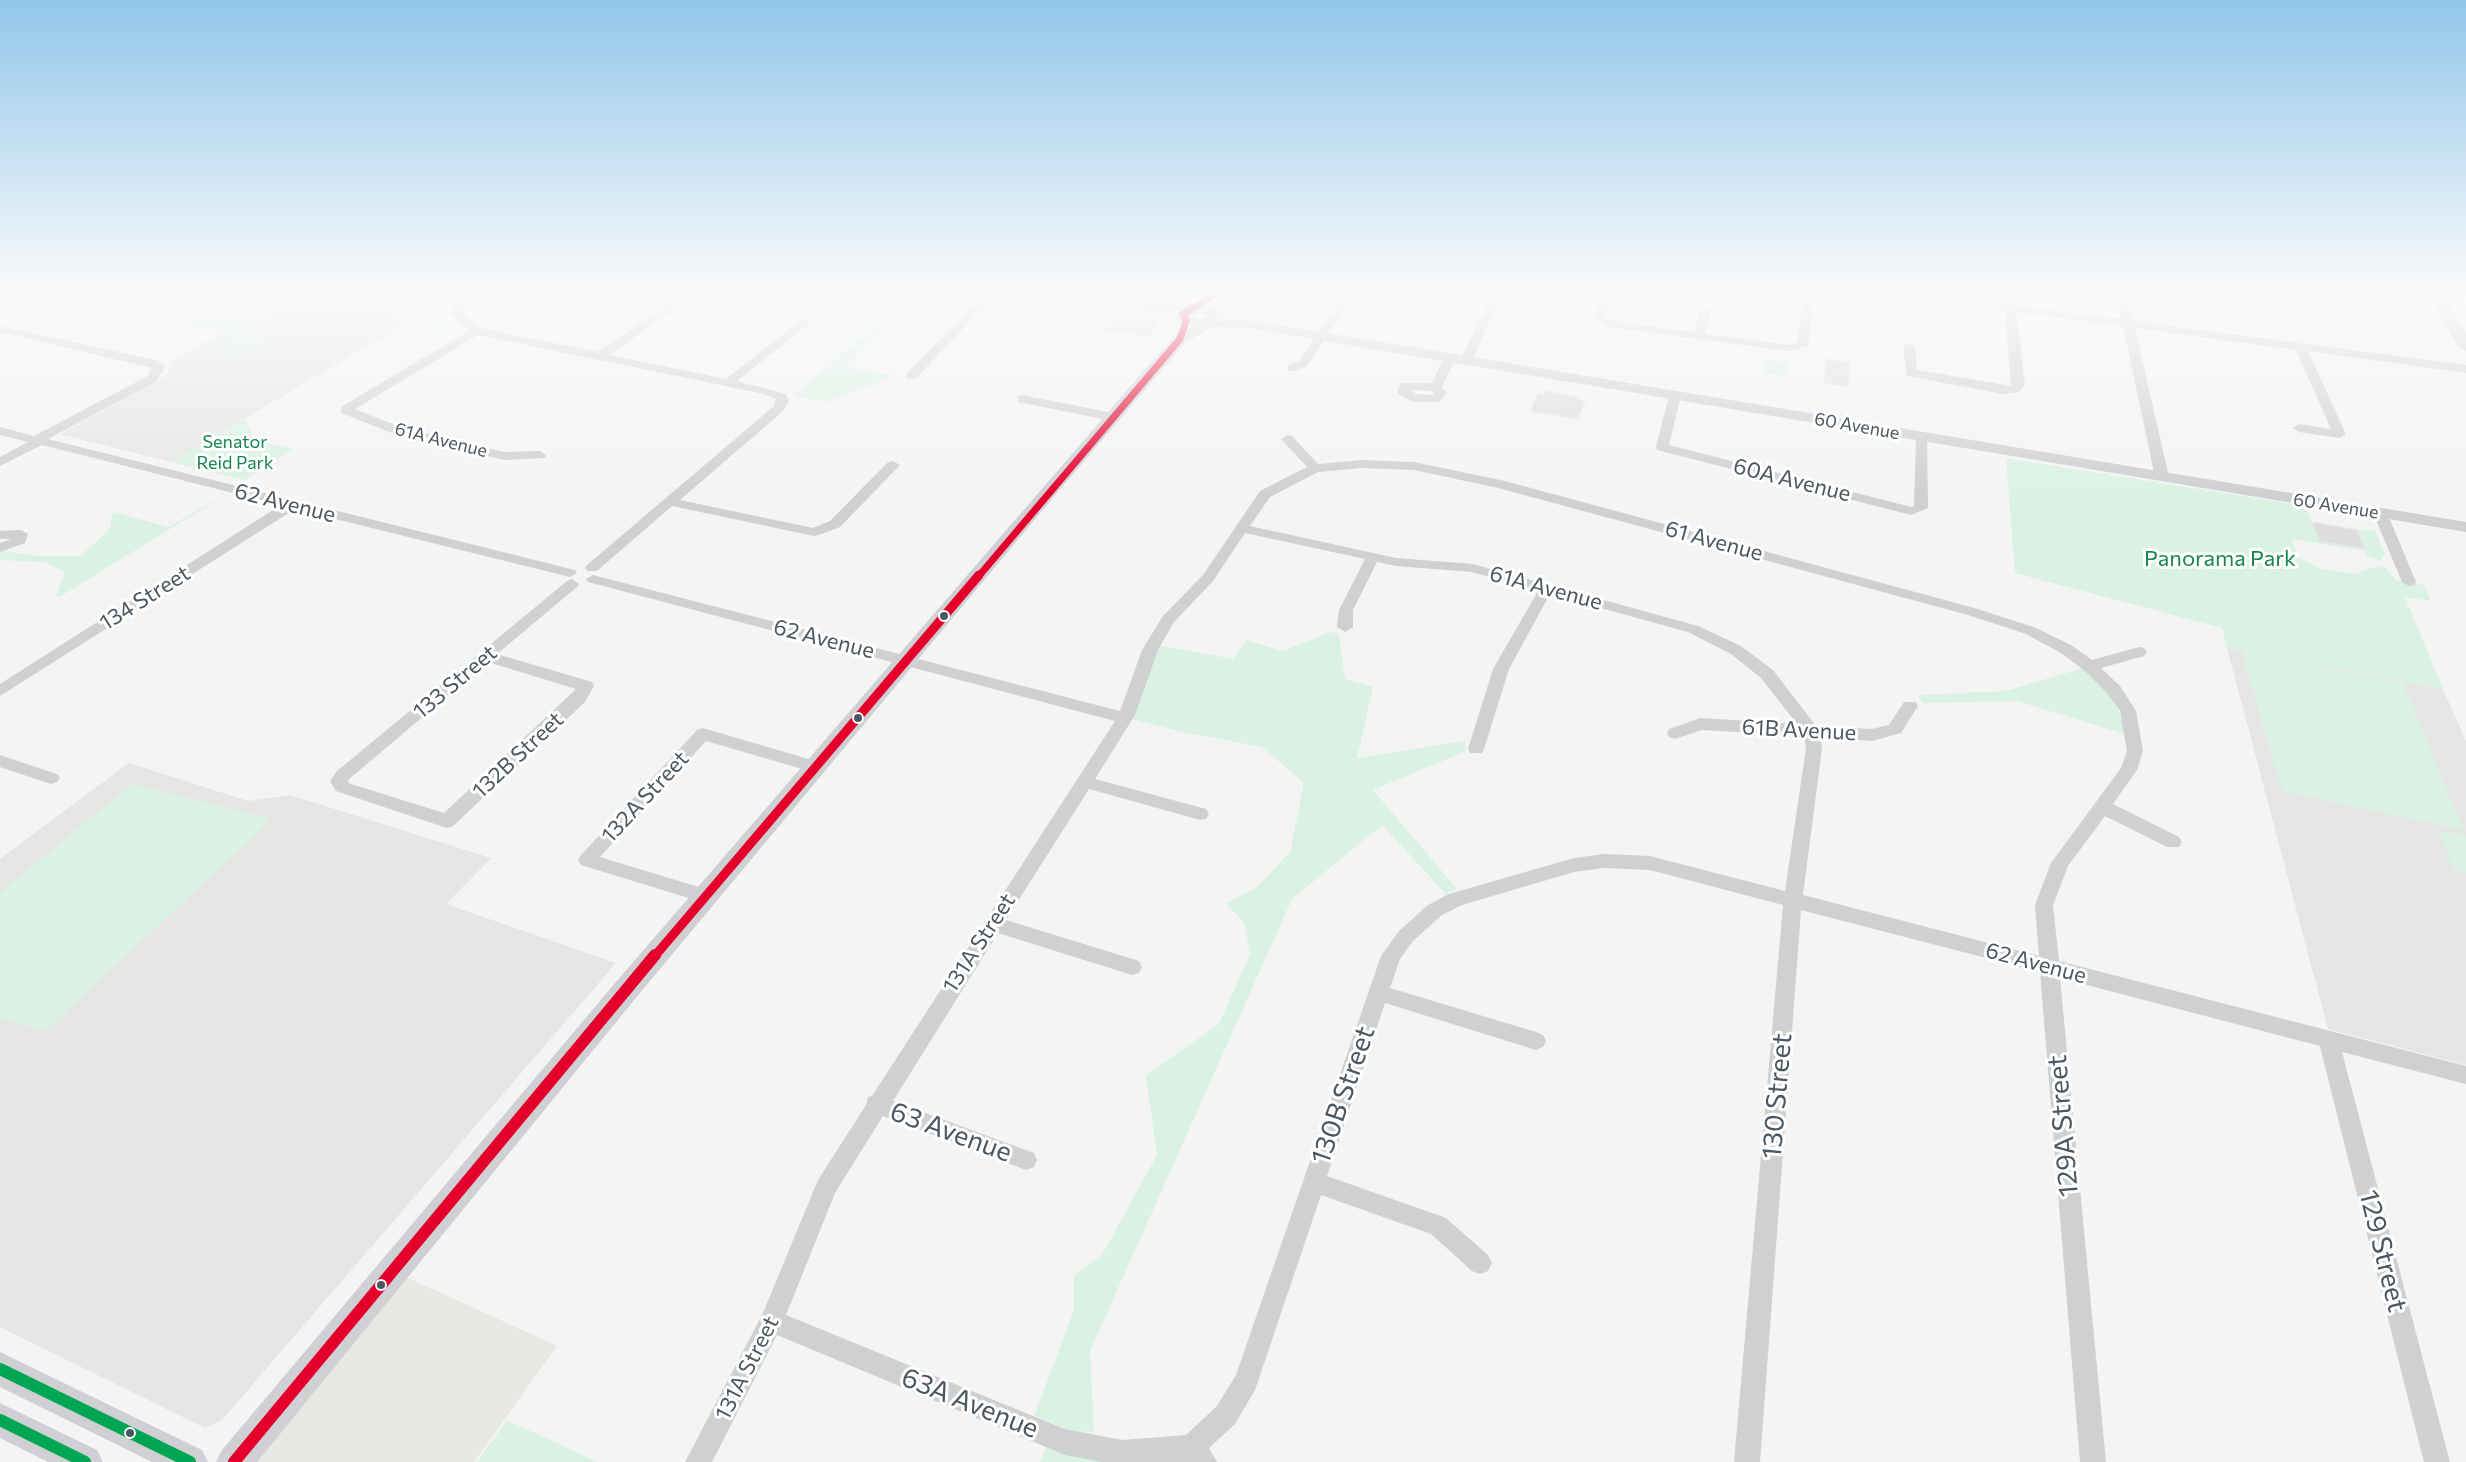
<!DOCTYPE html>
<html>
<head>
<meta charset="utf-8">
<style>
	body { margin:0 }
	canvas { display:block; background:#f4f4f4 }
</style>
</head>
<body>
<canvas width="2466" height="1462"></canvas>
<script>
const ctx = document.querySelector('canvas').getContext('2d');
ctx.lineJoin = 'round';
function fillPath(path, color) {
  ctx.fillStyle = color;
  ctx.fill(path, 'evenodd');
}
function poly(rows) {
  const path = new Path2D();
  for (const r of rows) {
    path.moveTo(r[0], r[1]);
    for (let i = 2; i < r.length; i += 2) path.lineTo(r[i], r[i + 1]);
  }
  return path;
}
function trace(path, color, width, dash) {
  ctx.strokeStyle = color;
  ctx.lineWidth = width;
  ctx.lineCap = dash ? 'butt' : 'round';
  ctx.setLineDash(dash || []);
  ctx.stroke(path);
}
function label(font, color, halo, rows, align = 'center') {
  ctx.font = font + ' Commissioner,sans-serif';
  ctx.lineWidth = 6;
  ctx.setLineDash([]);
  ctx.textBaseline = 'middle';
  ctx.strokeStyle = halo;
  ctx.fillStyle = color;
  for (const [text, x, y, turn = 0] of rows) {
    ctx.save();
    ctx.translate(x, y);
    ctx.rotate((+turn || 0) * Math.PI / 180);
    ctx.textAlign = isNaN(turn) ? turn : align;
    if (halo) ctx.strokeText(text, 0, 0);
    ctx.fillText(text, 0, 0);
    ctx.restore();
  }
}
const commercial = poly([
	[404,1276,557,1346,474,1462,245,1462]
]);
const education = poly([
	[303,297,415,318,171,462,60,434,164,377,172,366,169,362,222,333,231,335],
	[2227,648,2443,689,2466,741,2466,1065,2328,1029],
	[129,763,248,801,290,795,491,858,446,904,616,963,222,1420,205,1428,0,1327,0,859]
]);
const green = poly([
	[26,291,316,291,326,298,393,311,443,303,441,318,448,328,407,323,414,318,303,297,231,335],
	[2295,291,2418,291,2429,309],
	[872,329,882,331,845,367,895,376,826,402,793,395],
	[247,334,267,338,233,357,212,353],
	[1765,360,1788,363,1788,377,1764,373],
	[245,419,255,440,293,449,244,480,171,462],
	[2006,458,2305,506,2320,541,2364,549,2357,530,2375,531,2385,555,2381,558,2383,561,2367,556,2365,551,2292,539,2298,557,2319,568,2356,574,2371,568,2385,567,2396,580,2424,585,2431,601,2405,597,2443,689,2227,648,2222,628,2015,573],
	[230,492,61,596,56,596,65,572,45,562,0,560,1,551,38,556,80,556,109,530,113,512,168,527],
	[1330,632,1339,634,1345,679,1373,687,1357,758,1465,741,1466,751,1373,790,1457,889,1446,894,1382,825,1292,899,1090,1351,1094,1432,1072,1431,1034,1416,1074,1310,1074,1275,1102,1255,1157,1155,1146,1075,1219,1024,1250,954,1244,923,1226,903,1256,888,1290,852,1304,783,1262,747,1178,731,1129,718,1157,645,1233,659,1246,640,1283,651],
	[2242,652,2403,683,2463,830,2282,791],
	[2086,667,2110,690,2128,735,2017,701,1923,703,1917,695,2006,691],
	[132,784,272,819,45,1031,0,1019,0,893],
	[2439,831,2466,836,2466,873,2454,870],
	[507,1420,597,1462,477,1462],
	[1050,1437,1192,1462,1040,1462]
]);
const building = poly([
	[1118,318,1148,320,1158,326,1149,336,1106,331,1118,318],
	[1826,359,1849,363,1848,387,1824,383,1826,359],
	[1545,391,1578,397,1576,400,1585,401,1578,419,1531,411,1538,393,1544,395,1545,391],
	[2312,522,2357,530,2365,549,2319,541,2312,522]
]);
const minor = poly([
	[464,291,475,291,463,307,463,313,480,328,597,352,688,291,700,291,609,355,726,379,801,320,809,320,809,324,737,381,786,394,789,402,782,412,680,500,813,528,830,521,888,462,893,461,900,465,840,527,819,535,814,536,672,506,597,571,587,571,585,568,587,565,774,406,776,399,764,394,478,335,355,409,400,427,504,452,540,451,546,455,545,458,504,460,392,433,341,413,341,407,469,331,451,314,451,307,464,291],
	[988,291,999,291,915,379,907,379,907,373,988,291],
	[1346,291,1356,291,1307,366,1296,371,1288,371,1288,365,1299,361,1346,291],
	[1494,291,1504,291,1472,360,1462,362,1460,360,1494,291],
	[1604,291,1614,291,1605,317,1616,322,1695,332,1699,311,1705,308,1711,311,1706,334,1788,345,1797,343,1805,291,1815,291,1808,346,1788,351,1609,327,1593,318,1604,291],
	[1881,291,1910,291,2121,319,2114,291,2124,291,2133,321,2466,365,2466,373,2308,351,2346,434,2340,438,2299,432,2293,428,2299,424,2331,429,2296,350,2135,328,2169,477,2162,481,2155,477,2123,326,2016,312,2025,385,2019,392,2003,394,1907,376,1903,346,1909,343,1915,346,1917,370,2011,386,2005,310,1886,294,1881,291],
	[0,326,156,360,165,367,157,381,48,439,575,570,577,573,570,577,295,509,0,696,0,684,281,505,42,445,0,466,0,457,28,442,0,435,0,427,34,436,148,376,152,368,0,332,0,326],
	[1450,353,1456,357,1442,387,1447,393,1439,402,1413,402,1399,395,1397,392,1401,383,1432,383,1444,357,1450,353],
	[1410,390,1432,391,1434,393,1432,395,1416,394,1410,390],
	[1675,391,1681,395,1669,445,1911,507,1914,506,1916,437,1922,433,1927,434,1928,508,1911,515,1657,450,1656,447,1669,395,1675,391],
	[1022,395,1113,413,1119,417,1113,421,1018,402,1018,396,1022,395],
	[1287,435,1292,436,1318,464,1362,460,1414,462,1505,481,1978,609,2036,628,2071,645,2092,660,2139,647,2144,648,2147,652,2144,656,2101,668,2120,686,2136,711,2143,751,2137,770,2113,804,2179,837,2182,842,2179,847,2167,847,2105,816,2068,866,2053,905,2059,961,2466,1066,2466,1084,2342,1052,2450,1462,2424,1462,2320,1046,2060,978,2106,1462,2080,1462,2040,972,1801,910,1760,1462,1734,1462,1783,905,1650,870,1604,868,1574,872,1462,905,1442,915,1413,941,1400,959,1390,988,1536,1032,1543,1035,1546,1041,1543,1047,1536,1050,1385,1003,1327,1176,1446,1218,1488,1255,1492,1263,1488,1271,1480,1274,1472,1271,1431,1234,1321,1195,1255,1390,1235,1424,1209,1448,1217,1462,1102,1462,1065,1455,777,1335,712,1462,685,1462,763,1313,818,1180,866,1105,868,1097,872,1096,1115,721,588,582,586,579,593,575,1120,711,1142,650,1163,616,1203,575,1260,491,1307,467,1281,439,1287,435],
	[1362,468,1414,470,1498,488,1968,615,2026,634,2061,653,2084,670,2108,694,2120,711,2127,751,2121,768,2051,863,2035,905,2039,956,1803,895,1822,748,1820,737,1872,741,1901,733,1918,706,1916,702,1904,702,1889,725,1872,729,1816,726,1773,670,1741,646,1698,626,1473,564,1396,558,1250,526,1270,497,1318,472,1362,468],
	[1245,533,1365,559,1339,610,1337,627,1345,632,1353,627,1353,610,1377,562,1396,566,1472,572,1538,591,1493,669,1468,749,1470,753,1482,753,1484,749,1509,669,1550,594,1688,632,1731,654,1761,678,1797,724,1701,718,1669,729,1667,733,1669,737,1675,739,1702,730,1804,736,1806,748,1785,891,1650,856,1604,854,1574,858,1449,894,1428,905,1399,931,1381,956,1236,1375,1217,1406,1186,1435,1122,1440,1065,1429,786,1315,835,1193,883,1116,1026,1170,1034,1167,1037,1160,1034,1153,893,1101,998,933,1132,975,1139,973,1142,967,1139,961,1006,920,1089,789,1200,820,1206,819,1209,814,1206,809,1095,779,1135,715,1158,650,1174,622,1213,581,1245,533],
	[2383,516,2390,520,2416,582,2414,585,2409,586,2402,582,2376,520,2383,516],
	[21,530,28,534,25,543,0,552,0,543,11,539,0,539,0,531,21,530],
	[572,579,579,584,577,587,497,654,592,682,594,686,585,702,453,826,447,828,336,791,330,781,337,771,567,581,572,579],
	[488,662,576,689,444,813,348,783,349,779,488,662],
	[703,728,822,763,824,767,816,773,706,741,600,857,715,892,717,897,715,902,708,904,581,865,578,860,581,855,697,730,703,728],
	[0,755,57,774,60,778,57,782,51,784,0,767,0,755]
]);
const tertiary = poly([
	[1053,291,1080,291,1152,304,1189,306,1196,310,1189,314,1152,312,1059,295,1053,291],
	[1209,319,1248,320,2466,522,2466,532,1248,328,1204,326,1204,320,1209,319]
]);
const secondary = poly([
	[2426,291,2440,291,2466,333,2466,351,2458,346,2426,291],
	[1201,303,1219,308,1225,317,1218,324,1186,342,1055,495,635,999,257,1462,216,1462,222,1450,615,983,1174,336,1191,326,1176,319,1180,309,1201,303],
	[1201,313,1209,316,1201,319,1192,316,1201,313],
	[0,1352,202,1450,208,1462,152,1462,0,1387,0,1352],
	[0,1403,97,1450,103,1462,48,1462,0,1438,0,1403]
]);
const bus1Far2 = poly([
	[978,577,1180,339,1186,321,1183,314,1220,291]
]);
const bus1Far1 = poly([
	[654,957,979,575]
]);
const bus1 = poly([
	[234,1462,655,955]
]);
const bus2 = poly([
	[0,1369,190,1462],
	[0,1420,85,1462]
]);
const markers = [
	[944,616,5,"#4a5661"],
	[858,718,5,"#4a5661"],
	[381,1285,5,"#4a5661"],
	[130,1433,5,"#4a5661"]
];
const farStreetnames = [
	["60 Avenue",1857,426,10],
	["61A Avenue",441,440,14],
	["60 Avenue",2336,506,9]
];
const farParknames = [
	["Senator",235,442],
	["Reid Park",235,463]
];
const streetNames = [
	["60A Avenue",1792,480,14],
	["62 Avenue",285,503,14],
	["61 Avenue",1714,541,15],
	["61A Avenue",1546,588,15],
	["134 Street",145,598,-32],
	["62 Avenue",824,639,14],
	["133 Street",455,682,-40],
	["61B Avenue",1799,730,3],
	["132B Street",518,755,-43],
	["132A Street",645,797,-47],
	["131A Street",979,943,-57],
	["62 Avenue",2036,963,15],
	["131A Street",747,1368,-63]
];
const parkNames = [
	["Panorama Park",2220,559]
];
const nearStreetnames = [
	["130B Street",1343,1095,-71],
	["130 Street",1777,1096,-85],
	["129A Street",2063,1126,-95],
	["63 Avenue",951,1132,20],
	["129 Street",2383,1251,76],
	["63A Avenue",970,1403,22]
];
fillPath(commercial, '#e8e7e3');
fillPath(education, '#e6e5e6');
fillPath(green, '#d9f2e3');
fillPath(building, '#ddddde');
trace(building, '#e5e6e7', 1.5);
fillPath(minor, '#ced0d2');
fillPath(tertiary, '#ced0d2');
fillPath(secondary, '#ced0d4');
trace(bus1Far2, '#e4002b', 7);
trace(bus1Far1, '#e4002b', 9);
trace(bus1, '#e4002b', 12);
trace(bus2, '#00a651', 12);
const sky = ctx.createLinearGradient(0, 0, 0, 496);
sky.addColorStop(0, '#91c6eb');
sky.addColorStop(0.59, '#fafafa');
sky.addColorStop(1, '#fafafa00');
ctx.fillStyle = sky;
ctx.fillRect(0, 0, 2466, 496);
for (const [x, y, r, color] of markers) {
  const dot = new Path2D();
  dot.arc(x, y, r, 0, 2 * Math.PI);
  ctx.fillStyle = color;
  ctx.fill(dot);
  trace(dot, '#fff', 2);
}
label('18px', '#4a5661', '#fff', farStreetnames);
label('18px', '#17864f', '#fff', farParknames);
label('22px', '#4a5661', '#fff', streetNames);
label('22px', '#17864f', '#fff', parkNames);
label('27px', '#4a5661', '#fff', nearStreetnames);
</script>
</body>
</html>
